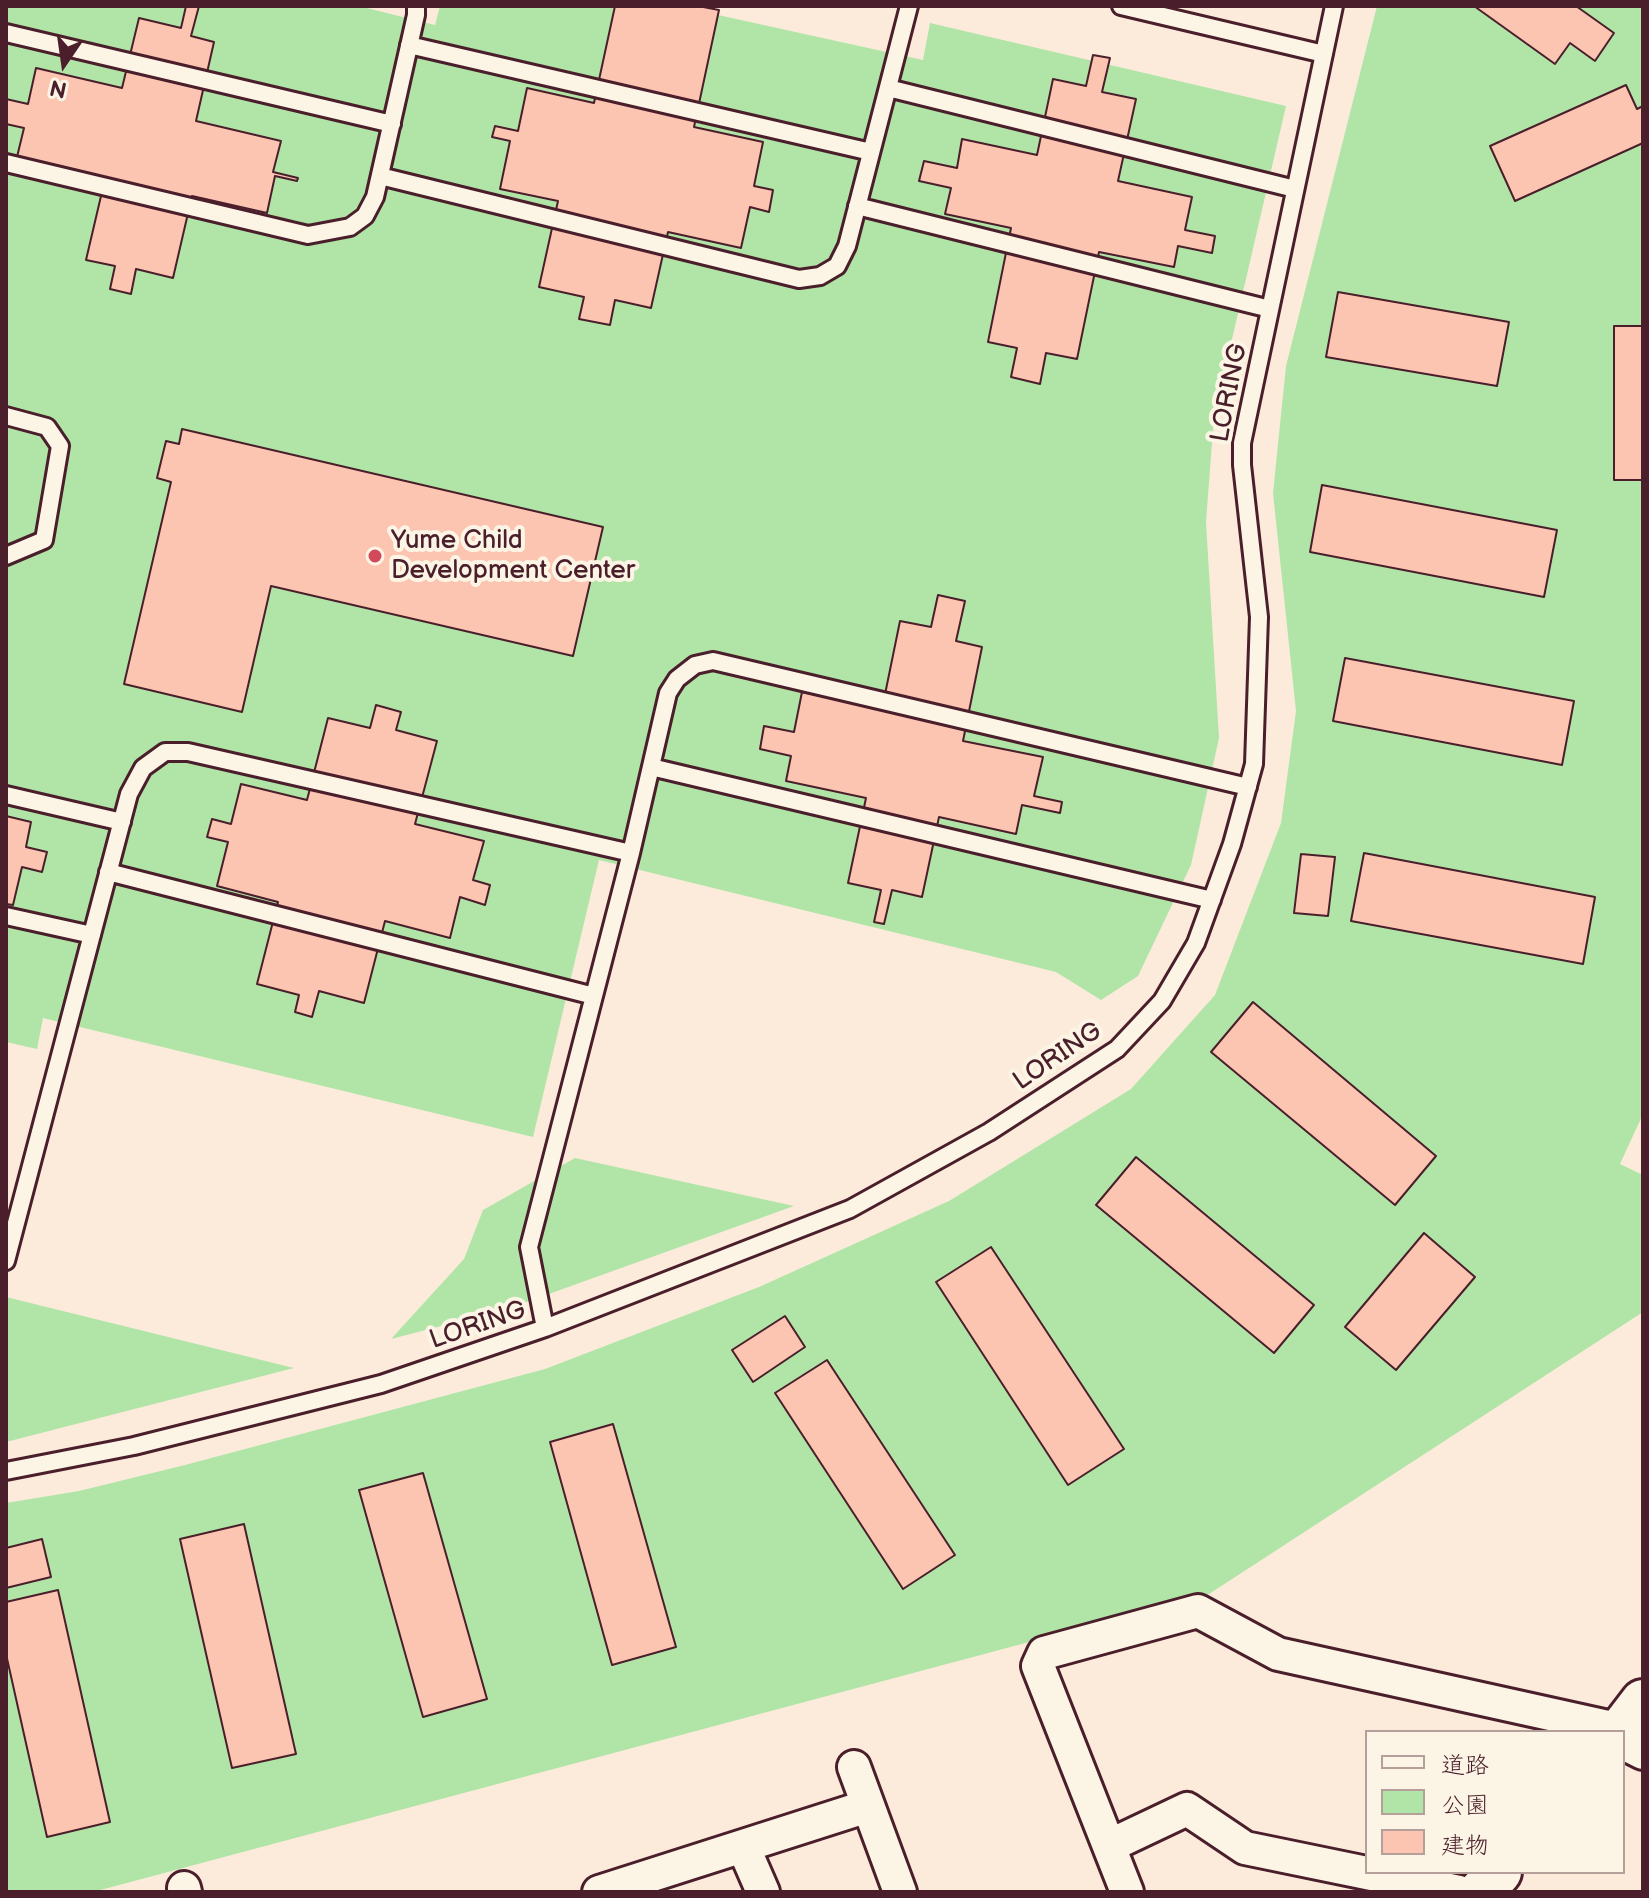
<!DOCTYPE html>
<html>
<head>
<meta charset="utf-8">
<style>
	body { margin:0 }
	#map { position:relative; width:1649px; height:1898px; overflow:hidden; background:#fcebdb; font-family:"Balsamiq Sans","Klee One",sans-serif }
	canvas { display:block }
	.frame { position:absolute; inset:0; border:8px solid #4a1f2b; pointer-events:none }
	.legend { position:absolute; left:1365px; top:1730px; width:260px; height:144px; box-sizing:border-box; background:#fcf5e5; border:2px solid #b59f9b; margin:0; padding:10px 14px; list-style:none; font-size:24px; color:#4a1f2b }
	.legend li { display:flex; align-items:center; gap:16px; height:40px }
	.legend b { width:40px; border:2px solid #b59f9b }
	.north { position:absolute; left:24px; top:24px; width:80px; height:80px; -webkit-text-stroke:6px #fcf5e5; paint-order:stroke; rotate:193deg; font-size:22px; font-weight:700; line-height:32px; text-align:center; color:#4a1f2b }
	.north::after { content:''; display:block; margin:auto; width:28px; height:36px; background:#4a1f2b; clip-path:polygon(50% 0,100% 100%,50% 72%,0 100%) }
</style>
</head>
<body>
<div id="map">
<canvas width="1649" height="1898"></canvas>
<div class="frame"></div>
<ul class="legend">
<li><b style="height:10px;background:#fcf5e5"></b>道路</li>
<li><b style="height:22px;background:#b1e5a7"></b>公園</li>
<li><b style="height:22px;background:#fcc5b1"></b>建物</li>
</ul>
<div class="north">N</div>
</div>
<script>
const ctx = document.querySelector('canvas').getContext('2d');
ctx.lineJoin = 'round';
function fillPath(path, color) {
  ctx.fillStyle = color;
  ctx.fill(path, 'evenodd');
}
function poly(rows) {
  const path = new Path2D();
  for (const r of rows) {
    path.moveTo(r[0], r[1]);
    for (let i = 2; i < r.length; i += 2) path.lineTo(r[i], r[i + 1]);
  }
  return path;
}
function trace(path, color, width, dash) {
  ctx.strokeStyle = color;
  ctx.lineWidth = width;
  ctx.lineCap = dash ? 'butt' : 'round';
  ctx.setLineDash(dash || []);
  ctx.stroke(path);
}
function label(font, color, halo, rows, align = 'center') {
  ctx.font = font + ' "Balsamiq Sans",sans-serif';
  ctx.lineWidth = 8;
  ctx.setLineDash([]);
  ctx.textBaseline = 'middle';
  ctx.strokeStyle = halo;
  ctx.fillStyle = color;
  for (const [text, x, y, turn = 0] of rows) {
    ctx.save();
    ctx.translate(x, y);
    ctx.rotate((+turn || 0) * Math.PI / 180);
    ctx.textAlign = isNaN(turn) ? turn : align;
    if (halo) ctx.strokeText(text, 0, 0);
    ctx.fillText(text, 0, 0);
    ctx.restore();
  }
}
const green = poly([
	[6,6,359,6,435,25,440,6,677,6,923,60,930,23,1286,106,1214,417,1206,522,1219,738,1191,865,1138,976,1101,1000,1056,972,599,860,533,1137,43,1018,37,1049,6,1042],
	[1377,6,1643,6,1643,1114,1620,1164,1643,1175,1643,1312,1209,1594,93,1892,6,1892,6,1503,79,1491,185,1465,545,1369,759,1287,949,1201,1131,1089,1215,995,1281,823,1296,711,1273,493,1286,366],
	[575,1158,794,1206,507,1309,391,1339,464,1259,483,1210],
	[6,1297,294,1368,6,1442]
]);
const building = poly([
	[186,6,199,6,191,36,214,42,196,121,281,141,273,172,298,178,297,181,275,176,267,213,192,196,173,278,136,269,131,294,110,289,115,266,86,260,105,179,17,157,24,128,6,124,6,99,28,104,36,68,122,88,139,18,181,28,186,6],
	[615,6,698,6,719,10,694,127,763,142,754,186,773,190,769,212,750,207,741,248,668,232,651,308,615,300,610,325,579,319,584,297,539,287,558,201,500,189,510,141,492,137,495,126,518,131,527,88,594,103,615,6],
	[1474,6,1576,6,1614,33,1595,61,1570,43,1555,64,1474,6],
	[1093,55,1110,58,1102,92,1136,99,1118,181,1192,197,1185,230,1215,236,1212,253,1178,246,1174,267,1099,252,1077,359,1046,353,1040,384,1011,377,1017,348,988,342,1011,228,945,214,951,188,919,181,924,161,957,168,962,139,1037,155,1053,79,1086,86,1093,55],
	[1626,85,1637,109,1643,106,1643,143,1515,201,1490,146,1626,85],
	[1338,292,1509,322,1497,386,1326,357,1338,292],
	[1614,326,1643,326,1643,480,1614,480,1614,326],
	[182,429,603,527,573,656,271,586,242,712,124,684,171,482,157,478,166,441,179,444,182,429],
	[1322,485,1557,530,1544,597,1310,552,1322,485],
	[938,595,965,601,956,641,982,647,963,741,1043,757,1034,796,1062,802,1060,813,1022,805,1016,834,939,817,922,897,892,890,884,924,874,922,881,890,848,883,866,798,786,781,791,756,760,749,764,726,794,732,802,692,882,709,900,621,931,627,938,595],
	[1345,658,1574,701,1562,765,1333,721,1345,658],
	[376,705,401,712,396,730,437,741,415,824,484,841,473,880,490,885,485,905,460,897,450,938,385,921,364,1003,319,991,312,1017,295,1012,299,995,257,984,278,902,217,886,228,842,207,837,212,819,231,824,241,784,307,800,328,718,370,728,376,705],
	[6,816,31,822,26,847,47,852,42,872,22,867,13,905,6,904,6,816],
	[1364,853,1595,897,1583,964,1351,921,1364,853],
	[1301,854,1335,857,1328,916,1294,913,1301,854],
	[1253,1002,1436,1156,1395,1205,1211,1052,1253,1002],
	[1136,1157,1314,1305,1274,1353,1096,1205,1136,1157],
	[1424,1233,1475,1277,1396,1370,1345,1327,1424,1233],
	[991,1247,1124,1449,1068,1485,936,1282,991,1247],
	[785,1316,805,1347,753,1382,732,1350,785,1316],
	[827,1360,955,1555,903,1589,775,1393,827,1360],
	[613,1424,676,1647,612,1665,550,1442,613,1424],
	[423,1473,487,1699,423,1717,359,1490,423,1473],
	[244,1524,296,1754,232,1768,180,1539,244,1524],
	[42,1539,51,1577,6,1588,6,1548,42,1539],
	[58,1590,110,1822,47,1837,6,1654,6,1602,58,1590]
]);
const service = poly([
	[1121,6,1324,54],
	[6,33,392,124],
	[409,45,871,152],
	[888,88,1295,189],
	[6,163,308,235,350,227,365,216,375,197,416,15,416,6],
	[380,176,799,279,820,276,837,266,847,246,909,6],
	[857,206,1270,309],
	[6,416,47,427,60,446,44,540,6,556],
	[651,767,1212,900],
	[6,795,122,822],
	[108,872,594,996],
	[6,916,92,935],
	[6,1261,129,794,143,768,165,752,188,752,631,853],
	[545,1328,529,1247,631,853,668,693,677,679,695,665,713,661,1248,787],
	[6,1471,134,1446,381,1384,545,1328,850,1209,989,1132,1117,1049,1162,1001,1196,943,1232,844,1254,764,1259,617,1242,465,1242,443,1334,6]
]);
const minor = poly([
	[1623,1743,1643,1753],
	[854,1767,900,1892],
	[743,1846,763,1892],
	[1109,1846,1187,1809,1245,1848,1459,1892],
	[184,1888,185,1892],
	[599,1892,868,1806],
	[1127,1892,1038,1666,1044,1653,1198,1611,1278,1654,1622,1730]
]);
const secondary = poly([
	[1620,1732,1643,1702],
	[1481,1892,1499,1872]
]);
const markers = [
	[375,556,8,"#d1495b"]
];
const streetNames = [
	["LORING",1230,393,-79],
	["LORING",1058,1057,-34],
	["LORING",478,1326,-19]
];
const poiNames = [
	["Yume Child",391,541],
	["Development Center",391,571]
];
fillPath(green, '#b1e5a7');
fillPath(building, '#fcc5b1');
trace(building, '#4a1f2b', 2);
trace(service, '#4a1f2b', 22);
trace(minor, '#4a1f2b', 38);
trace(secondary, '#4a1f2b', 50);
trace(service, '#fcf5e5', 16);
trace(minor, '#fcf5e5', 32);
trace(secondary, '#fcf5e5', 44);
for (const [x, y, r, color] of markers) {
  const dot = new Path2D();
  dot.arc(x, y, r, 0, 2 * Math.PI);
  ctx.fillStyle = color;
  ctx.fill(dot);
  trace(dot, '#fcf5e5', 3);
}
label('26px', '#4a1f2b', '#fcf5e5', streetNames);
label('26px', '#4a1f2b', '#fcf5e5', poiNames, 'left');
</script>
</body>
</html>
